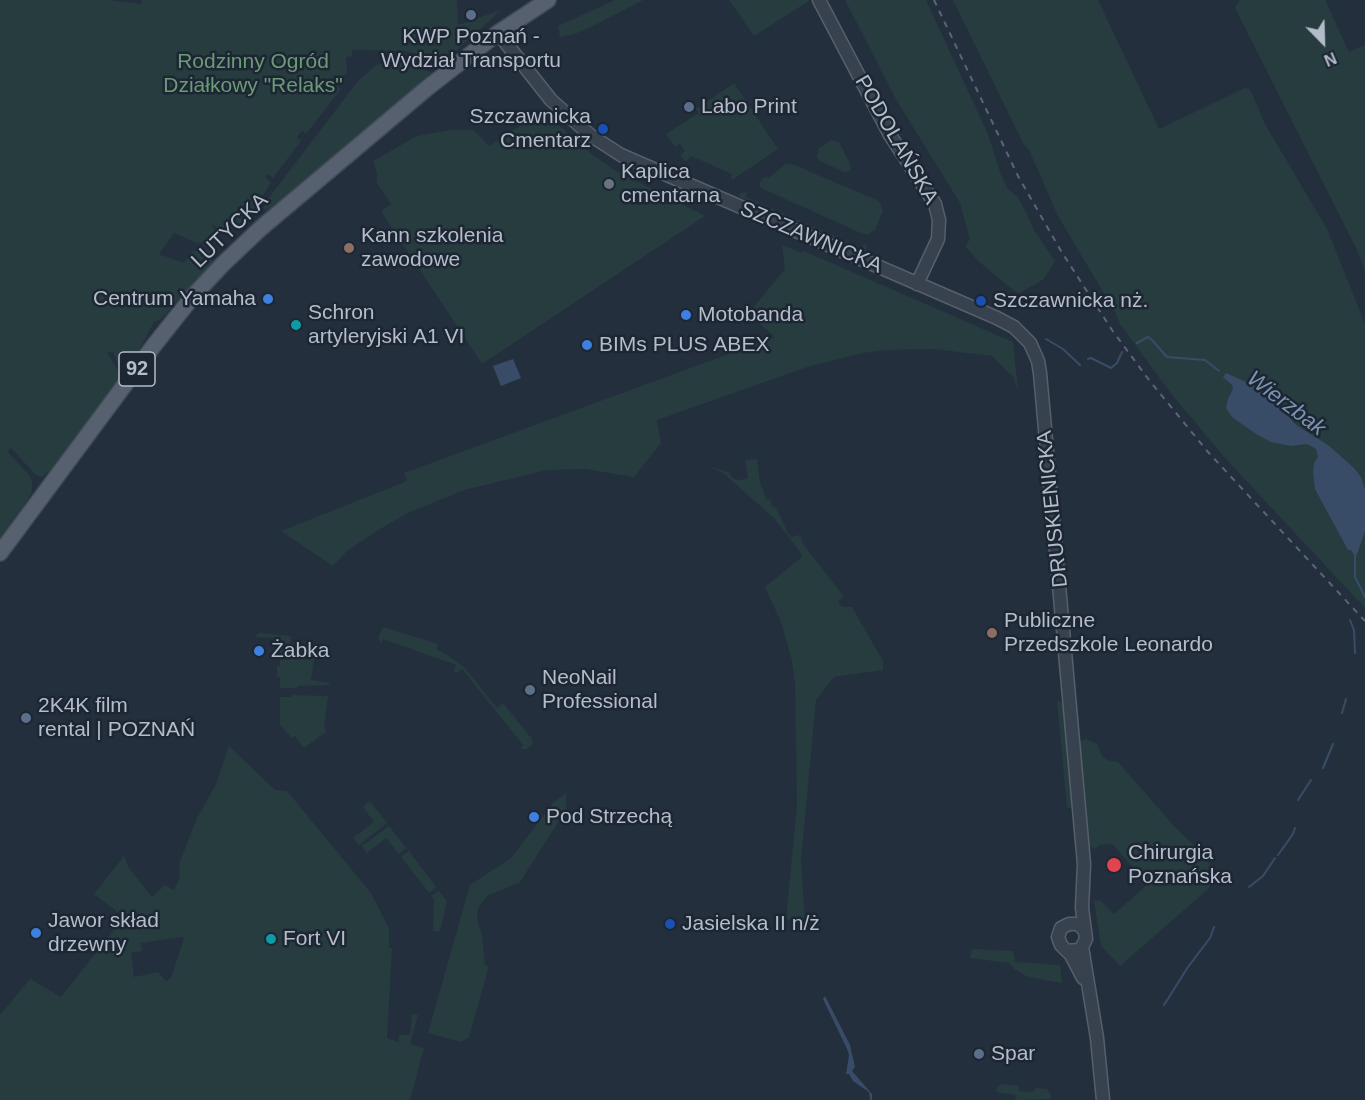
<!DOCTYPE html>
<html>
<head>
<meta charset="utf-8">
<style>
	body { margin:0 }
	#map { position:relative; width:1365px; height:1100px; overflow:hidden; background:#242f3e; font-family:Helvetica,sans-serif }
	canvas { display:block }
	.north { position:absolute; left:1293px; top:12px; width:60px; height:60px; -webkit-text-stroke:4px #1d2633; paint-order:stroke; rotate:157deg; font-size:16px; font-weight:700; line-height:24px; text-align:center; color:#b4bcc9 }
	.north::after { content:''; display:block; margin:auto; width:21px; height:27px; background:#b4bcc9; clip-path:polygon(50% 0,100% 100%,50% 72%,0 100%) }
</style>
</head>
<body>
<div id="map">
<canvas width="1365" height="1100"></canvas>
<div class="north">N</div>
</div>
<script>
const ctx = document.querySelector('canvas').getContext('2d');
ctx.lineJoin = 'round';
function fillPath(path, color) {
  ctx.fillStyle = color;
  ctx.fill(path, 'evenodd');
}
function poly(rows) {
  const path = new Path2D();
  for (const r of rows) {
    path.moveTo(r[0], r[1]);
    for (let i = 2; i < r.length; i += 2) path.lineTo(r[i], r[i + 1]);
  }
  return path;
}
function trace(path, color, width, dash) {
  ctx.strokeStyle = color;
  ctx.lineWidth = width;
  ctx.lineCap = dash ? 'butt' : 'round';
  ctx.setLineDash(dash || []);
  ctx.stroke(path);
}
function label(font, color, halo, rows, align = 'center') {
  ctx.font = font + ' Helvetica,sans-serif';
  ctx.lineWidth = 5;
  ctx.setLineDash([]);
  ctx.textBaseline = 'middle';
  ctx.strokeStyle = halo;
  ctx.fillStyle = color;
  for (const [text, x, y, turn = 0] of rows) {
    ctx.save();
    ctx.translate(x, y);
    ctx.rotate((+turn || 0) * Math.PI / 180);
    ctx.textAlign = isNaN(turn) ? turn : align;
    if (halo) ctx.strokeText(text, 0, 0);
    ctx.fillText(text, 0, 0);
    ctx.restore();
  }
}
const green = poly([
	[0,0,109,0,141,4,142,0,457,0,458,25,501,10,447,59,441,62,407,51,352,50,352,56,346,57,347,72,336,86,341,89,306,134,302,131,297,137,301,141,273,178,268,174,265,177,271,182,252,215,224,234,213,225,212,226,216,231,217,236,213,241,197,243,174,233,159,254,184,263,192,251,206,249,213,255,212,263,161,319,154,322,135,358,124,374,120,369,113,351,107,353,122,377,53,468,42,477,36,475,11,448,25,428,8,452,29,475,32,481,32,490,29,498,0,538],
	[615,0,643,0,593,26,575,34,560,37,558,26],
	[729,0,808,0,809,1,754,36],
	[845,0,926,0,988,134,1000,172,1008,189,1017,196,1025,210,1034,230,1055,261,1044,279,1018,294,978,261,965,246,970,239,960,203,897,101],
	[953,0,1098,0,1159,129,1245,88,1250,89,1265,124,1327,229,1365,324,1365,608,1226,459,1172,395,1120,324,1115,312,1058,216,1029,150,1023,143],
	[1240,0,1325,0,1349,52,1365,45,1365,271,1357,250,1235,8],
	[404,61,415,64,432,73,313,177,274,208,264,210,263,208,271,195,358,81,376,65,388,62],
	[734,83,778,149,732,180,731,179,732,174,691,156,687,161,684,160,680,155,685,151,680,144,675,147,666,134,699,113,696,109],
	[540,113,562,128,593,155,613,169,705,216,482,364,381,211,391,204,377,183,377,173,373,161,417,136,450,130,474,130,489,146],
	[831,140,839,142,851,166,850,171,844,172,820,161,817,157,818,149],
	[786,164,792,164,879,201,883,211,875,230,868,234,863,234,761,188,759,184,762,179,766,176,768,178],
	[748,192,746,197,862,248,865,243,867,246,866,252,738,196,741,193],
	[782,245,802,253,804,251,1013,342,1018,390,1013,377,992,356,934,349,887,350,863,353,810,366,657,420,661,443,634,477,585,469,547,470,464,490,408,513,380,529,348,550,333,566,281,531,407,481,404,473,775,337,748,314,785,269],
	[757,459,760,483,767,500,770,499,772,506,776,508,790,537,800,535,804,545,844,597,838,602,842,607,852,607,883,661,883,670,834,677,816,700,801,860,805,922,786,919,797,805,795,683,792,661,781,622,765,587,803,556,775,519,723,473,708,466,728,472,734,479,742,480,748,478,745,460],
	[383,627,438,644,437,650,447,655,465,668,497,708,503,703,532,739,533,744,525,750,520,748,523,745,462,669,456,673,454,671,456,665,383,639,381,643,378,638],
	[259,633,291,636,290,643,316,646,311,680,329,683,329,685,297,686,297,688,280,688,280,677,277,677,277,666,280,666,280,638,254,637],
	[292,695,328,696,324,727,326,732,304,748,295,736,292,738,280,725,280,697,291,697],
	[1057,700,1066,705,1075,807,1067,808],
	[1086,739,1097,744,1102,756,1107,760,1118,762,1175,827,1199,850,1218,876,1207,890,1120,966,1101,946,1094,901,1100,900,1114,914,1148,884,1112,844,1100,845,1095,849,1088,845,1082,768,1078,746,1079,742],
	[229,746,275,790,287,791,371,893,389,928,389,948,392,948,387,1038,399,1042,399,1035,410,1035,412,1014,418,1015,410,1044,424,1048,410,1100,0,1100,0,1015,30,979,61,997,124,917,94,894,124,856,129,868,152,897,165,885,174,890,180,878,179,864,197,818,216,784],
	[182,937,184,938,171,978,166,981,158,972,134,977,131,953,142,951,141,943],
	[566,793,566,810,520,882,487,896,478,908,477,920,482,935,485,965,489,966,469,1037,461,1042,428,1033,470,885,511,858,553,803],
	[370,801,387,823,359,845,353,838,374,822,363,807],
	[389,826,406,848,399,854,386,838,367,853,362,846],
	[409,851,436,887,429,893,401,857],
	[439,891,447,901,440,931,433,931,434,900,431,896],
	[972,949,1013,951,1015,962,1060,965,1062,983,1028,977,1014,969,1009,963,970,958],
	[1001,1084,1019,1086,1019,1091,1033,1092,1035,1088,1047,1089,1051,1094,1050,1099,1015,1100,1016,1095,996,1092,997,1088]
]);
const water = poly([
	[513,359,521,378,501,386,493,366],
	[1226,373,1271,393,1282,403,1290,418,1296,425,1328,445,1354,468,1361,477,1365,490,1365,531,1357,554,1355,556,1351,550,1348,550,1315,489,1313,472,1314,463,1318,457,1316,449,1307,444,1291,446,1271,442,1256,434,1232,417,1226,408,1228,399,1233,389,1232,385,1223,377],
	[825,996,850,1045,855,1067,852,1071,872,1094,872,1100,870,1100,869,1092,853,1081,849,1074,846,1074,849,1056,848,1051,823,999]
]);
const stream = poly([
	[1046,339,1063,349,1080,365],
	[1137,343,1148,337,1151,339,1167,357,1205,360,1219,371],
	[1088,359,1091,358,1111,368,1117,363,1122,352],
	[1355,555,1355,577,1365,597],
	[1350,620,1354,630,1355,653],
	[1342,713,1346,699],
	[1323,768,1333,744],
	[1298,800,1311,780],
	[1278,855,1293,834,1295,828],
	[1249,887,1263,876,1275,858],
	[1164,1005,1188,967,1210,938,1214,927]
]);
const minor = poly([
	[819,0,890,135,935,204,939,220,938,239,917,284],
	[498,33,551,100,590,135,621,155,997,318,1014,327,1030,343,1038,361,1040,373,1084,864,1082,908,1086,939,1082,947,1078,950,1067,951],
	[1082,947,1097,1038,1103,1100],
	[1083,978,1071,955,1061,945,1058,937,1061,928,1069,924,1078,924,1084,930]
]);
const major = poly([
	[0,553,155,344,194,295,223,264,261,228,426,89,498,33,548,0]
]);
const rail = poly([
	[934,0,1018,176,1061,251,1112,330,1149,380,1208,452,1365,621]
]);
const markers = [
	[471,15,6,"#5c6f8a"],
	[689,107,6,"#5c6f8a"],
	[603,129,6,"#1a4fb4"],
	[609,184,6,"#6b7280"],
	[349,248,6,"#8d6e63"],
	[268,299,6,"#3f7fe0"],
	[981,301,6,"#1a4fb4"],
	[686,315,6,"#3f7fe0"],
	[296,325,6,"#0f9aa8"],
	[587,345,6,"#3f7fe0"],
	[992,633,6,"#8d6e63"],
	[259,651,6,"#3f7fe0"],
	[530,690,6,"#5c6f8a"],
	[26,718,6,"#5c6f8a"],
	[534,817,6,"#3f7fe0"],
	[1114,865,8,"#e0444e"],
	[670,924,6,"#1a4fb4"],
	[36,933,6,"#3f7fe0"],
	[271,939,6,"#0f9aa8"],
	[979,1054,6,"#5c6f8a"]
];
const shields = [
	[137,369,36]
];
const shieldNames = [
	["92",137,369]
];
const poiNames = [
	["KWP Poznań -",471,37,"center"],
	["Wydział Transportu",471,61,"center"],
	["Labo Print",701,107],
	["Szczawnicka",591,117,"right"],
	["Cmentarz",591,141,"right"],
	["Kaplica",621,172],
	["cmentarna",621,196],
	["Kann szkolenia",361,236],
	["zawodowe",361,260],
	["Centrum Yamaha",256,299,"right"],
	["Szczawnicka nż.",993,301],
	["Schron",308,313],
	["artyleryjski A1 VI",308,337],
	["Motobanda",698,315],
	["BIMs PLUS ABEX",599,345],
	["Publiczne",1004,621],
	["Przedszkole Leonardo",1004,645],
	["Żabka",271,651],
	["NeoNail",542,678],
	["Professional",542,702],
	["2K4K film",38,706],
	["rental | POZNAŃ",38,730],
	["Pod Strzechą",546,817],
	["Chirurgia",1128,853],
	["Poznańska",1128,877],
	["Jawor skład",48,921],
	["drzewny",48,945],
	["Jasielska II n/ż",682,924],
	["Fort VI",283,939],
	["Spar",991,1054]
];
const parkNames = [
	["Rodzinny Ogród",253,62],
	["Działkowy \"Relaks\"",253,86]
];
const streetNames = [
	["PODOLAŃSKA",896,140,60],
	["LUTYCKA",230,231,-44],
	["SZCZAWNICKA",811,238,23],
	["DRUSKIENICKA",1053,509,-96]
];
const waterNames = [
	["Wierzbak",1286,404,37]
];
fillPath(green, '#263c3f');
fillPath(water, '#394c67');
trace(stream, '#394c67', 2);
trace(minor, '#565f6c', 15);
trace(major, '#414a57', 18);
trace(minor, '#38414e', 12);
trace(major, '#56606e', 15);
trace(rail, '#5a6575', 2, [6, 6]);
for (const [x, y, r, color] of markers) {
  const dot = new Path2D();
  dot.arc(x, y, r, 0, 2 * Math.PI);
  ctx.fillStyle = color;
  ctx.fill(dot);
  trace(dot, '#1d2633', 2);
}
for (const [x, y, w] of shields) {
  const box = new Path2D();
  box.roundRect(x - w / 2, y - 17, w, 34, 4.5);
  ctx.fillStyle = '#1d2633';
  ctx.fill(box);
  trace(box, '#b4bcc9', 1.5);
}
label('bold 20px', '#b4bcc9', null, shieldNames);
label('21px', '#b4bcc9', '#1d2633', poiNames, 'left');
label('21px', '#6b9a76', '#1d2633', parkNames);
label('21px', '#b4bcc9', '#1d2633', streetNames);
label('italic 22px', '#7c92b1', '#1d2633', waterNames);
</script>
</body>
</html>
